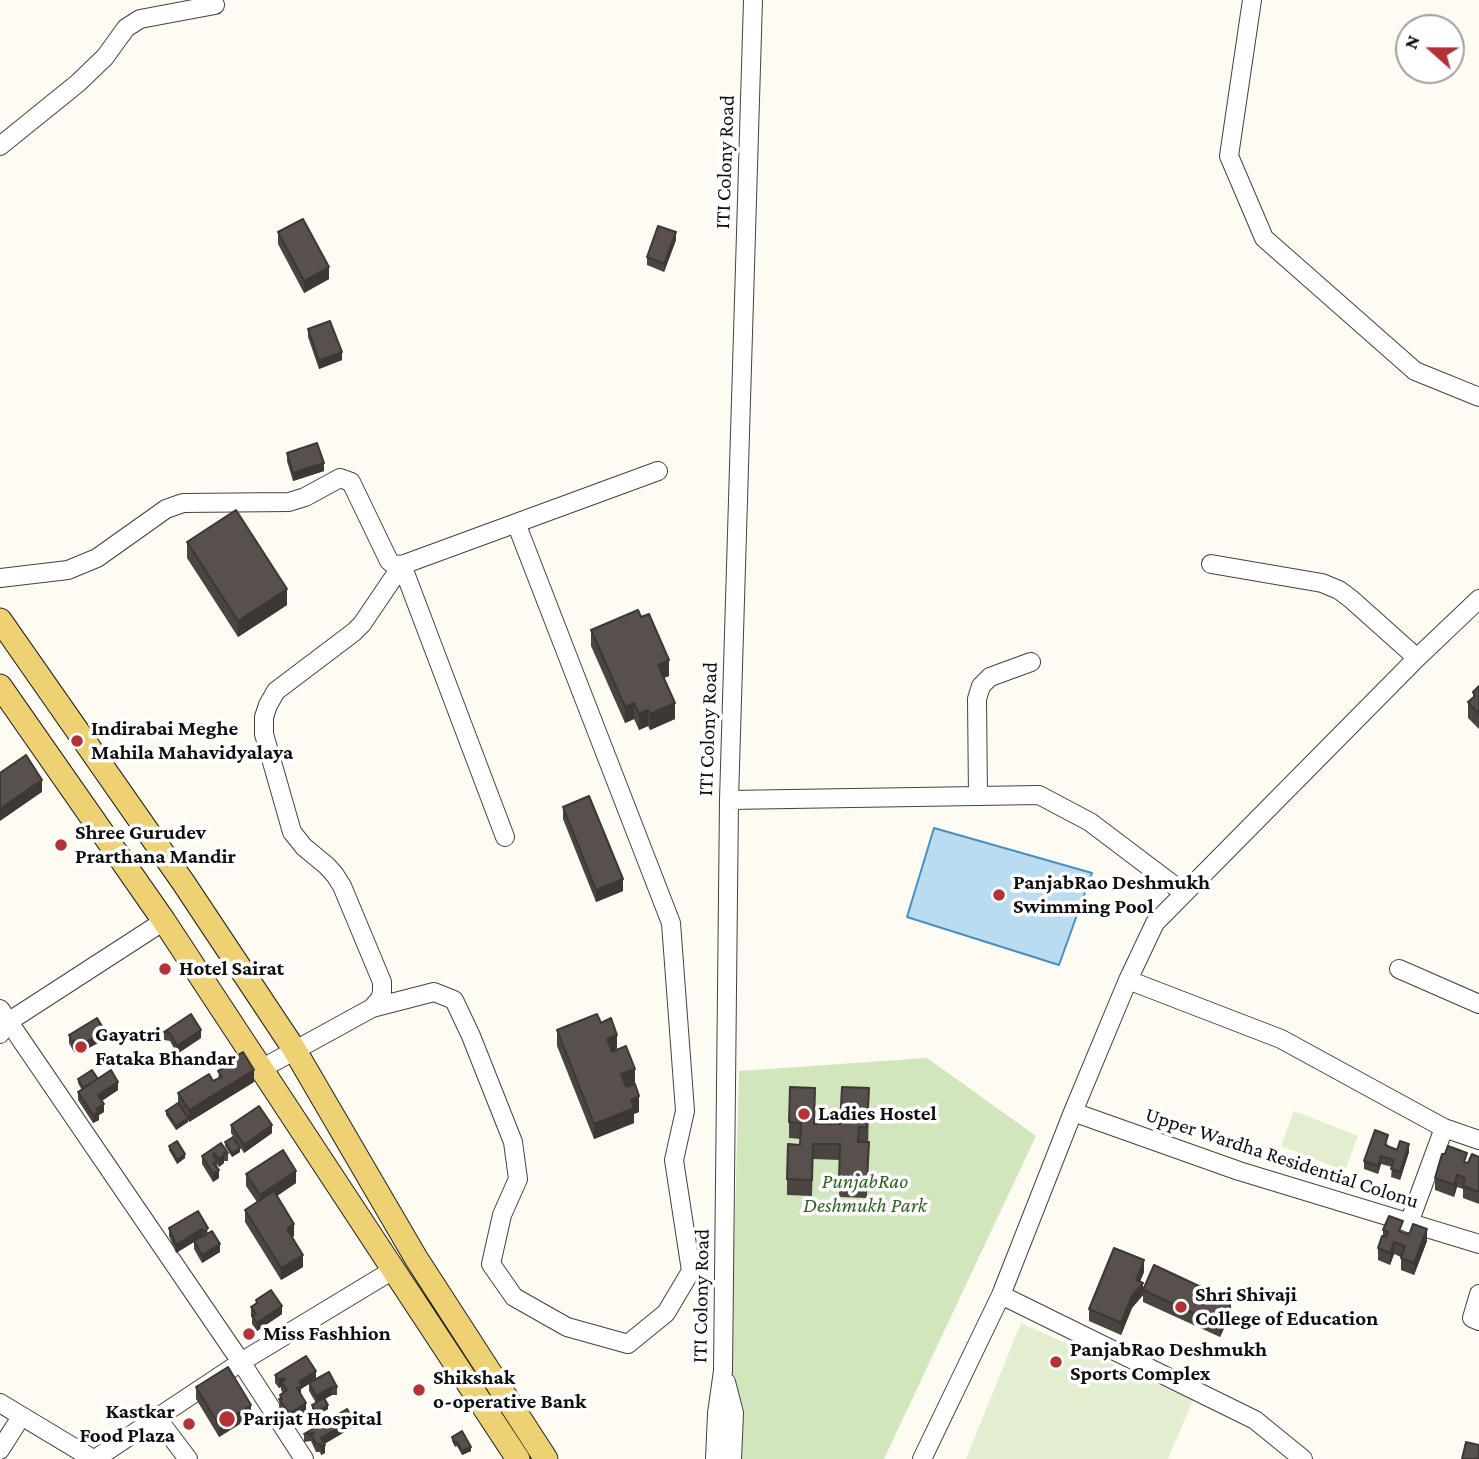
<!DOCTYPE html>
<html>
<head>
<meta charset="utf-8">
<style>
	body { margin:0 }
	#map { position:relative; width:1479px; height:1459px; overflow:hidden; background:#fefcf2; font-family:"Crimson Pro",serif }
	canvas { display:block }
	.north { position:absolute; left:1395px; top:14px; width:70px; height:70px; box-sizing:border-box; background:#fff; border:2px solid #9f9f9f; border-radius:50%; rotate:291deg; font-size:19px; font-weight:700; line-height:28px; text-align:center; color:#0f0f0f }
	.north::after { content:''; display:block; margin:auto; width:24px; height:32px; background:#b43236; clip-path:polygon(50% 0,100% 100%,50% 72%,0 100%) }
</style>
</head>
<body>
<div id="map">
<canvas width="1479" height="1459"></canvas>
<div class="north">N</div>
</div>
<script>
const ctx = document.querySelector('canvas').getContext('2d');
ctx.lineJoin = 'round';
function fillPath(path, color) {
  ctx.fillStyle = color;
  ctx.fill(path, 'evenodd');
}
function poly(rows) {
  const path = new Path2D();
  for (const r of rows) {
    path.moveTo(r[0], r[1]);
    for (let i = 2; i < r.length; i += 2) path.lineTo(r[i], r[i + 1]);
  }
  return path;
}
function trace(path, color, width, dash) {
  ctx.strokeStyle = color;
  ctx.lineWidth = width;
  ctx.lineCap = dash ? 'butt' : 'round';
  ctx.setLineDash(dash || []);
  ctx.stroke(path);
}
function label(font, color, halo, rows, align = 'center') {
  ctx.font = font + ' "Crimson Pro",serif';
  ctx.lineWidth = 7;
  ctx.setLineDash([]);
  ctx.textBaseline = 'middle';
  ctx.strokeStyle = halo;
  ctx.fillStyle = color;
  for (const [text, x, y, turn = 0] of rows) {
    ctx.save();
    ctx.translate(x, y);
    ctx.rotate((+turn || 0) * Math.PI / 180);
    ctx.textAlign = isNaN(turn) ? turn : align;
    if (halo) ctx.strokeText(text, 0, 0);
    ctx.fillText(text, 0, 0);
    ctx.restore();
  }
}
const green = poly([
	[927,1058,1036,1136,884,1459,728,1459,739,1071]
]);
const pitch = poly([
	[1294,1111,1358,1136,1345,1171,1281,1146],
	[1021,1323,1193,1400,1168,1459,966,1459]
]);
const water = poly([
	[934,828,1092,873,1059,965,907,917,934,828]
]);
const minor = poly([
	[1252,0,1229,156,1264,238,1415,371,1479,397],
	[0,146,78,83,105,57,126,28,140,19,215,5],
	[1211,564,1322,583,1339,590,1351,599,1417,658],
	[0,578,68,570,97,558,166,509,183,503,289,502,305,497,340,478,351,482,389,561,393,564,402,565,658,471],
	[978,796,977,699,981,686,990,677,1031,662],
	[729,800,1039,795,1090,822,1184,893],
	[1399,969,1479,1004],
	[1128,980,1281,1039,1444,1128,1479,1140],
	[372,1008,380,999,382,992,382,982,342,886,335,875,327,866,304,847,292,832,264,734,264,717,268,705,276,691,354,632,362,624,402,565,505,837],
	[0,1009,241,1362,304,1459],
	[0,1034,8,1022,164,921],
	[261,1069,372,1008,434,992,454,1000,471,1036,513,1142,518,1179,502,1215,491,1264,514,1297,567,1327,628,1344,666,1313,691,1271,674,1160,685,1111,671,923,516,523],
	[1073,1112,1239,1171,1479,1244],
	[1409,1223,1444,1128],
	[1479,1294,1472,1318,1479,1321],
	[1001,1295,1255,1420,1303,1459],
	[726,1382,734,1413,732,1459],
	[0,1403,93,1459],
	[157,1418,188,1459],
	[0,1450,21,1417],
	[95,1459,241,1362,393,1270],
	[715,1459,717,1413,723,1371,729,800,753,0],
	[922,1459,1001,1295,1073,1112,1128,980,1155,923,1417,658,1479,599]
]);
const major = poly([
	[0,620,183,882,294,1049,416,1258,546,1459],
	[0,686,164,921,518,1459]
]);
const wall = poly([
	[278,232,329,279,304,293,278,244],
	[676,240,664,272,647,265,647,257],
	[308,329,342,360,319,369,308,337],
	[287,453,324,471,293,481,287,461],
	[187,542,287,605,238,637,187,558],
	[591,630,669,676,664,678,675,719,650,730,648,726,639,730,634,719,625,723,591,646],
	[1479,686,1479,729,1468,718,1468,702,1473,698,1473,692],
	[563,807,623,891,596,902,563,819],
	[601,1023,617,1050,635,1084,639,1112,634,1114,634,1123,594,1139,557,1046,557,1030],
	[164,1032,201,1038,177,1054,170,1041,164,1040],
	[69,1035,105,1039,78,1054,74,1052,69,1043],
	[220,1066,254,1082,189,1122,188,1120,188,1122,176,1130,166,1115,166,1111,178,1104,178,1093,218,1079],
	[78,1079,98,1079,118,1090,102,1101,104,1112,99,1115,99,1120,93,1123,78,1100,78,1092,82,1090,78,1083],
	[869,1104,867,1198,839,1197,840,1160,813,1159,812,1196,787,1195,787,1179,800,1145,800,1139,789,1138,789,1122,840,1124],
	[231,1125,272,1133,244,1153,231,1133],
	[225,1142,240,1152,232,1157,225,1146],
	[221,1143,228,1153,228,1161,224,1161,224,1163,219,1167,217,1164,219,1178,213,1182,202,1164,202,1156],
	[1388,1143,1387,1146,1409,1152,1400,1180,1391,1177,1392,1167,1381,1164,1378,1174,1364,1169,1364,1161],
	[169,1146,185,1158,177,1164,169,1150],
	[1479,1157,1479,1204,1463,1198,1463,1189,1457,1187,1454,1197,1435,1190,1435,1178,1468,1163],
	[246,1174,296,1183,277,1196,294,1236,292,1237,303,1267,281,1280,245,1222,245,1210,257,1202,246,1186],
	[198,1211,208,1233,220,1252,202,1263,194,1249,194,1242,176,1253,169,1236,169,1228],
	[1383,1230,1403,1232,1427,1241,1414,1275,1401,1270,1401,1257,1394,1254,1390,1265,1378,1260,1378,1248,1383,1236],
	[1144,1272,1140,1281,1143,1295,1132,1308,1121,1335,1089,1321,1089,1309],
	[1143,1290,1231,1313,1220,1337,1143,1302],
	[256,1300,282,1314,257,1331,252,1324,252,1318,251,1315,251,1307,256,1304],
	[275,1375,316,1379,337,1387,337,1395,332,1395,324,1399,328,1409,316,1416,312,1409,312,1405,316,1403,309,1391,309,1384,301,1389,301,1395,306,1411,290,1421,287,1418,279,1407,280,1395,283,1393,281,1390,281,1387,279,1388,275,1383],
	[196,1387,251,1417,219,1437,196,1399],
	[353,1427,324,1444,325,1453,321,1455,320,1452,316,1452,311,1441,304,1442,304,1434],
	[452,1437,471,1451,462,1455,457,1446,455,1447,452,1441]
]);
const shadedWall = poly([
	[676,232,676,240,664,272,664,264],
	[329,267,329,279,304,293,304,281],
	[342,352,342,360,319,369,319,361],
	[324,463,324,471,293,481,293,473],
	[287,589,287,605,238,637,238,621],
	[669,660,669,676,658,680,658,665],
	[634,703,634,719,625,723,625,707],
	[675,703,675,719,650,730,650,714],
	[648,710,648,726,639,730,639,714],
	[42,780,42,792,0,821,0,809],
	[623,879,623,891,596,902,596,890],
	[201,1030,201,1038,177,1054,177,1046],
	[105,1031,105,1039,78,1054,78,1046],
	[617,1035,617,1051,607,1055,607,1039],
	[635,1069,635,1085,621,1090,621,1074],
	[254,1070,254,1082,189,1122,189,1110],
	[118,1082,118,1090,98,1103,98,1095],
	[639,1096,639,1112,634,1114,634,1123,594,1139,594,1124,631,1100],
	[104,1104,104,1112,99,1115,99,1120,93,1123,93,1115,96,1109],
	[188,1118,188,1122,176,1130,176,1126],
	[272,1125,272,1133,244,1153,244,1145],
	[1409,1144,1409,1152,1400,1180,1400,1172],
	[240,1148,240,1152,232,1157,232,1153],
	[185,1154,185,1158,177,1164,177,1160],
	[224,1155,224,1163,219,1167,219,1159],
	[1381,1156,1381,1164,1378,1174,1378,1166],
	[219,1170,219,1178,213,1182,213,1174],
	[296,1171,296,1183,260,1207,260,1195],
	[1457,1175,1457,1187,1454,1197,1454,1185],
	[294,1224,294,1236,287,1241,287,1229],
	[202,1229,202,1237,176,1253,176,1245],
	[1427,1229,1427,1241,1414,1275,1414,1263],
	[1394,1242,1394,1254,1390,1265,1390,1253],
	[220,1244,220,1252,202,1263,202,1255],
	[303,1255,303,1267,281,1280,281,1268],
	[1144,1260,1144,1272,1136,1292,1143,1283,1143,1295,1132,1308,1121,1335,1121,1323,1136,1280],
	[1231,1301,1231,1313,1220,1337,1220,1325],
	[282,1306,282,1314,257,1331,257,1323],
	[316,1371,316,1379,301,1389,301,1395,297,1388,300,1381],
	[283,1378,283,1384,281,1382,281,1387,279,1388,279,1380],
	[332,1387,332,1395,316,1404,316,1396],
	[306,1403,306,1411,290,1421,290,1413],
	[251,1405,251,1417,219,1437,219,1425],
	[328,1405,328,1409,316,1416,316,1412],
	[353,1419,353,1427,321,1446,321,1438],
	[325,1445,325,1453,321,1455,321,1447],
	[471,1447,471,1451,462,1455,462,1451]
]);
const building = poly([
	[303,219,329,267,304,281,278,232,303,219],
	[658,226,676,232,664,264,647,257,658,226],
	[330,321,342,352,319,361,308,329,330,321],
	[317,443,324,463,293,473,287,453,317,443],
	[236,510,287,589,238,621,187,542,236,510],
	[638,610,641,617,649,614,669,660,658,665,675,703,650,714,648,710,639,714,634,703,625,707,591,630,638,610],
	[1479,686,1479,714,1468,702,1475,696,1473,692,1479,686],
	[26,755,42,780,0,809,0,773,26,755],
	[589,796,623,879,596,890,563,807,589,796],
	[191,1014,201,1030,177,1046,170,1033,164,1032,191,1014],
	[597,1014,601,1023,611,1018,617,1035,607,1039,612,1052,626,1046,635,1069,621,1074,626,1087,635,1084,639,1096,631,1100,634,1108,594,1124,557,1030,597,1014],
	[97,1018,105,1031,78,1046,74,1044,69,1035,97,1018],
	[243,1052,254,1070,189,1110,178,1093,209,1074,213,1081,222,1077,218,1071,222,1069,220,1066,243,1052],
	[92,1070,98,1079,83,1088,78,1079,92,1070],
	[111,1070,118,1082,98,1095,104,1104,96,1109,99,1112,93,1115,78,1092,111,1070],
	[790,1087,815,1088,814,1124,840,1124,842,1087,869,1088,867,1128,859,1127,858,1142,869,1142,867,1182,839,1181,840,1144,813,1144,812,1180,787,1179,788,1144,800,1145,801,1123,789,1122,790,1087],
	[178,1103,188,1118,176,1126,166,1111,178,1103],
	[259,1106,272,1125,244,1145,231,1125,259,1106],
	[1375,1130,1388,1135,1385,1145,1397,1150,1400,1141,1409,1144,1400,1172,1391,1169,1394,1160,1381,1156,1378,1166,1364,1161,1375,1130],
	[233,1137,240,1148,232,1153,225,1142,233,1137],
	[177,1141,185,1154,177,1160,169,1146,177,1141],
	[221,1143,228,1153,224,1153,224,1155,219,1159,214,1153,213,1155,217,1161,213,1163,219,1170,213,1174,202,1156,221,1143],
	[1448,1146,1467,1153,1464,1162,1468,1163,1472,1154,1479,1157,1479,1192,1463,1186,1465,1178,1457,1175,1454,1185,1435,1178,1442,1154,1445,1154,1448,1146],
	[283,1150,296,1171,260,1195,246,1174,283,1150],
	[274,1191,294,1224,287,1229,303,1255,281,1268,245,1210,274,1191],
	[198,1211,208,1228,205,1232,202,1229,176,1245,169,1228,198,1211],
	[1389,1216,1403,1221,1399,1231,1409,1235,1413,1224,1427,1229,1414,1263,1401,1258,1405,1246,1394,1242,1390,1253,1378,1248,1382,1236,1386,1237,1388,1232,1383,1230,1389,1216],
	[212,1231,220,1244,202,1255,194,1241,212,1231],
	[1114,1248,1144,1260,1136,1280,1143,1283,1132,1296,1121,1323,1089,1309,1114,1248],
	[1154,1265,1231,1301,1220,1325,1143,1290,1154,1265],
	[271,1290,282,1306,257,1323,252,1316,256,1314,251,1307,257,1303,256,1300,271,1290],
	[306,1356,316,1371,300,1381,301,1387,297,1388,306,1403,290,1413,287,1410,279,1399,282,1399,280,1395,287,1390,281,1382,285,1380,283,1378,279,1380,275,1375,306,1356],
	[228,1367,251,1405,219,1425,196,1387,228,1367],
	[329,1372,337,1387,332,1387,316,1396,309,1383,329,1372],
	[324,1398,328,1405,316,1412,312,1405,324,1398],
	[347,1409,353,1419,321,1438,325,1445,321,1447,320,1444,316,1444,311,1435,314,1433,304,1434,347,1409],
	[462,1431,471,1447,462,1451,457,1442,455,1443,452,1437,462,1431],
	[1466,1442,1479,1445,1479,1459,1462,1459,1466,1442]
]);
const markers = [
	[77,741,7,"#b43236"],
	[61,845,7,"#b43236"],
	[999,895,7,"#b43236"],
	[165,969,7,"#b43236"],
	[81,1047,7,"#b43236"],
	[804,1114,7,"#b43236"],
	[1181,1307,7,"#b43236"],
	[249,1334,7,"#b43236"],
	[1056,1362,7,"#b43236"],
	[419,1390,7,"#b43236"],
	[227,1419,9,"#b43236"],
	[189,1424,7,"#b43236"]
];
const streetNames = [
	["ITI Colony Road",725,162,-88],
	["ITI Colony Road",708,729,-88],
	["Upper Wardha Residential Colonu",1282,1158,18],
	["ITI Colony Road",701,1296,-89]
];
const poiNames = [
	["Indirabai Meghe",91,729],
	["Mahila Mahavidyalaya",91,753],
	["Shree Gurudev",75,833],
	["Prarthana Mandir",75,857],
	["PanjabRao Deshmukh",1013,883],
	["Swimming Pool",1013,907],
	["Hotel Sairat",179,969],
	["Gayatri",95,1035],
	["Fataka Bhandar",95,1059],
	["Ladies Hostel",818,1114],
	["Shri Shivaji",1195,1295],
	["College of Education",1195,1319],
	["Miss Fashhion",263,1334],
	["PanjabRao Deshmukh",1070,1350],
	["Sports Complex",1070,1374],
	["Shikshak",433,1378],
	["o-operative Bank",433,1402],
	["Kastkar",175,1412,"right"],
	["Food Plaza",175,1436,"right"],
	["Parijat Hospital",243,1419]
];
const parkNames = [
	["PunjabRao",865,1182],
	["Deshmukh Park",865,1206]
];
fillPath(green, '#d2e6be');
fillPath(pitch, '#e3eecf');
fillPath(water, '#badcf1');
trace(water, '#478fc2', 2);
trace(minor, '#424242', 20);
trace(major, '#202020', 25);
trace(minor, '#fff', 18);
trace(major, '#edd173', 23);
fillPath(wall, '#4b4541');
fillPath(shadedWall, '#3d3835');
fillPath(building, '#57504c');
trace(building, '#3d3835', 2);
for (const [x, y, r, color] of markers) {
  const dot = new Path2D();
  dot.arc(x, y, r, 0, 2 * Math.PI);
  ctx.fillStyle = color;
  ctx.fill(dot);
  trace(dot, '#fff', 2.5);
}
label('21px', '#0f0f0f', '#fff', streetNames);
label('bold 21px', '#0f0f0f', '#fff', poiNames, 'left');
label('italic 21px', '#306224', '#fff', parkNames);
</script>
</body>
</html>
